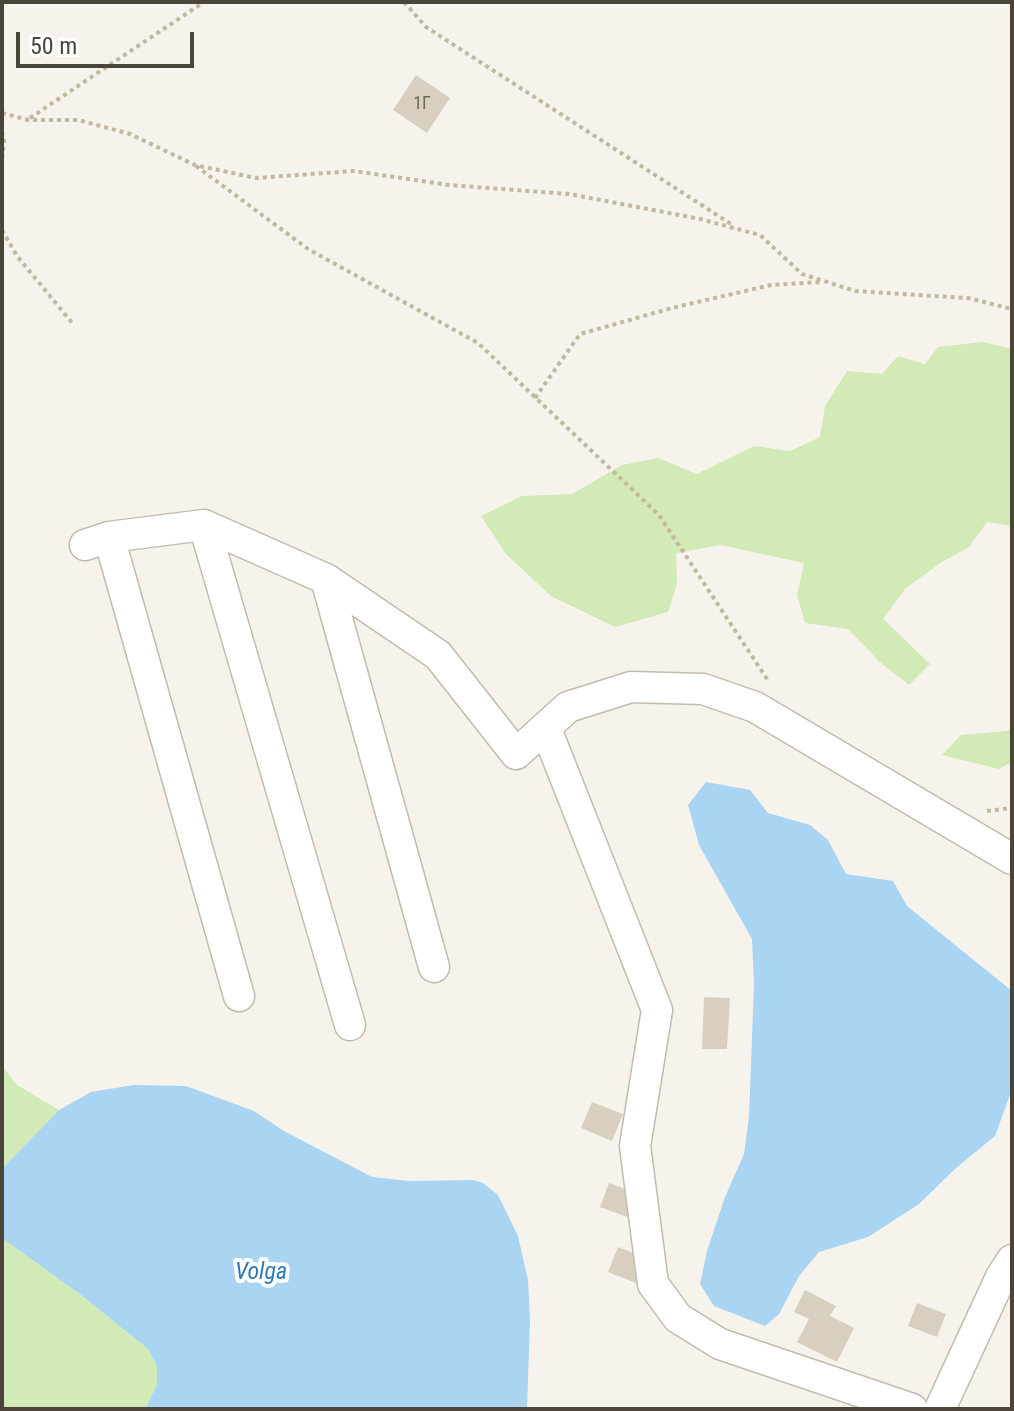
<!DOCTYPE html>
<html>
<head>
<meta charset="utf-8">
<style>
	body { margin:0 }
	#map { position:relative; width:1014px; height:1411px; overflow:hidden; background:#f6f3ec; font-family:"Roboto Condensed",sans-serif }
	canvas { display:block }
	.frame { position:absolute; inset:0; border:4px solid #4b4439; pointer-events:none }
	.scale { position:absolute; left:16px; top:32px; width:178px; height:36px; box-sizing:border-box; border:4px solid #4b4439; border-top:0; padding-left:10px; font-size:24px; line-height:28px; white-space:nowrap; color:#4b4439; -webkit-text-stroke:6px #fff; paint-order:stroke }
</style>
</head>
<body>
<div id="map">
<canvas width="1014" height="1411"></canvas>
<div class="frame"></div>
<div class="scale">50 m</div>
</div>
<script>
const ctx = document.querySelector('canvas').getContext('2d');
ctx.lineJoin = 'round';
function fillPath(path, color) {
  ctx.fillStyle = color;
  ctx.fill(path, 'evenodd');
}
function poly(rows) {
  const path = new Path2D();
  for (const r of rows) {
    path.moveTo(r[0], r[1]);
    for (let i = 2; i < r.length; i += 2) path.lineTo(r[i], r[i + 1]);
  }
  return path;
}
function trace(path, color, width, dash) {
  ctx.strokeStyle = color;
  ctx.lineWidth = width;
  ctx.lineCap = dash ? 'butt' : 'round';
  ctx.setLineDash(dash || []);
  ctx.stroke(path);
}
function label(font, color, halo, rows, align = 'center') {
  ctx.font = font + ' "Roboto Condensed",sans-serif';
  ctx.lineWidth = 8;
  ctx.setLineDash([]);
  ctx.textBaseline = 'middle';
  ctx.strokeStyle = halo;
  ctx.fillStyle = color;
  for (const [text, x, y, turn = 0] of rows) {
    ctx.save();
    ctx.translate(x, y);
    ctx.rotate((+turn || 0) * Math.PI / 180);
    ctx.textAlign = isNaN(turn) ? turn : align;
    if (halo) ctx.strokeText(text, 0, 0);
    ctx.fillText(text, 0, 0);
    ctx.restore();
  }
}
const green = poly([
	[983,342,1012,349,1012,526,987,522,969,547,942,562,906,588,883,619,930,664,909,685,881,663,848,629,805,623,797,595,804,563,721,545,676,553,677,584,668,612,615,627,551,596,506,554,481,516,522,496,572,494,622,465,658,458,697,474,754,446,790,451,820,437,825,406,847,371,882,374,898,356,925,364,938,347],
	[1012,728,1012,762,999,769,942,755,961,735,1007,731],
	[2,1066,17,1085,59,1110,2,1169],
	[2,1238,81,1295,148,1349,157,1366,157,1385,145,1409,2,1409]
]);
const water = poly([
	[706,782,750,790,768,813,810,825,828,840,846,874,893,881,907,906,1012,991,1012,1089,995,1136,956,1168,919,1204,868,1237,819,1252,799,1276,779,1314,765,1326,714,1306,700,1284,707,1251,725,1197,744,1154,749,1116,754,984,752,939,699,845,688,805],
	[134,1085,186,1086,254,1111,284,1131,372,1177,409,1181,473,1180,483,1183,498,1195,518,1236,528,1280,530,1321,527,1409,145,1409,157,1385,157,1366,148,1349,81,1295,2,1238,2,1169,59,1110,91,1092]
]);
const building = poly([
	[416,75,450,98,427,133,393,110],
	[704,997,730,998,727,1049,702,1049],
	[592,1102,623,1114,612,1141,581,1128],
	[609,1183,636,1193,627,1217,600,1207],
	[618,1247,646,1258,636,1283,608,1272],
	[805,1290,836,1306,830,1316,854,1328,837,1362,797,1342,809,1319,794,1312],
	[917,1303,946,1314,937,1337,908,1326]
]);
const path = poly([
	[404,2,426,27,734,226],
	[2,113,28,120,78,120,130,134,195,165,256,178,354,171,449,185,569,194,700,219,760,235,802,274,855,291,968,298,1012,309],
	[30,118,204,2],
	[2,131,4,141,2,161],
	[196,166,308,249,478,343,659,515,769,682],
	[2,230,17,256,73,324],
	[535,398,580,334,672,308,771,285,822,282],
	[987,811,1012,808]
]);
const minor = poly([
	[204,525,350,1025],
	[109,537,239,996],
	[85,545,109,537,204,525,326,579,438,655,516,754,568,707,631,687,703,689,755,707,1012,859],
	[326,579,434,967],
	[550,739,657,1010,635,1146,653,1284,678,1318,720,1344,912,1409],
	[940,1409,1001,1277,1012,1260]
]);
const numberNames = [
	["1Г",422,104]
];
const waterNames = [
	["Volga",261,1273]
];
fillPath(green, '#d2eab5');
fillPath(water, '#a9d4f2');
fillPath(building, '#d8cfc1');
trace(minor, '#c2bbae', 33);
trace(path, '#c4b79f', 4, [4, 4]);
trace(minor, '#fff', 30);
label('18px', '#6e675b', null, numberNames);
label('italic 24px', '#2e7ab2', '#fff', waterNames);
</script>
</body>
</html>
